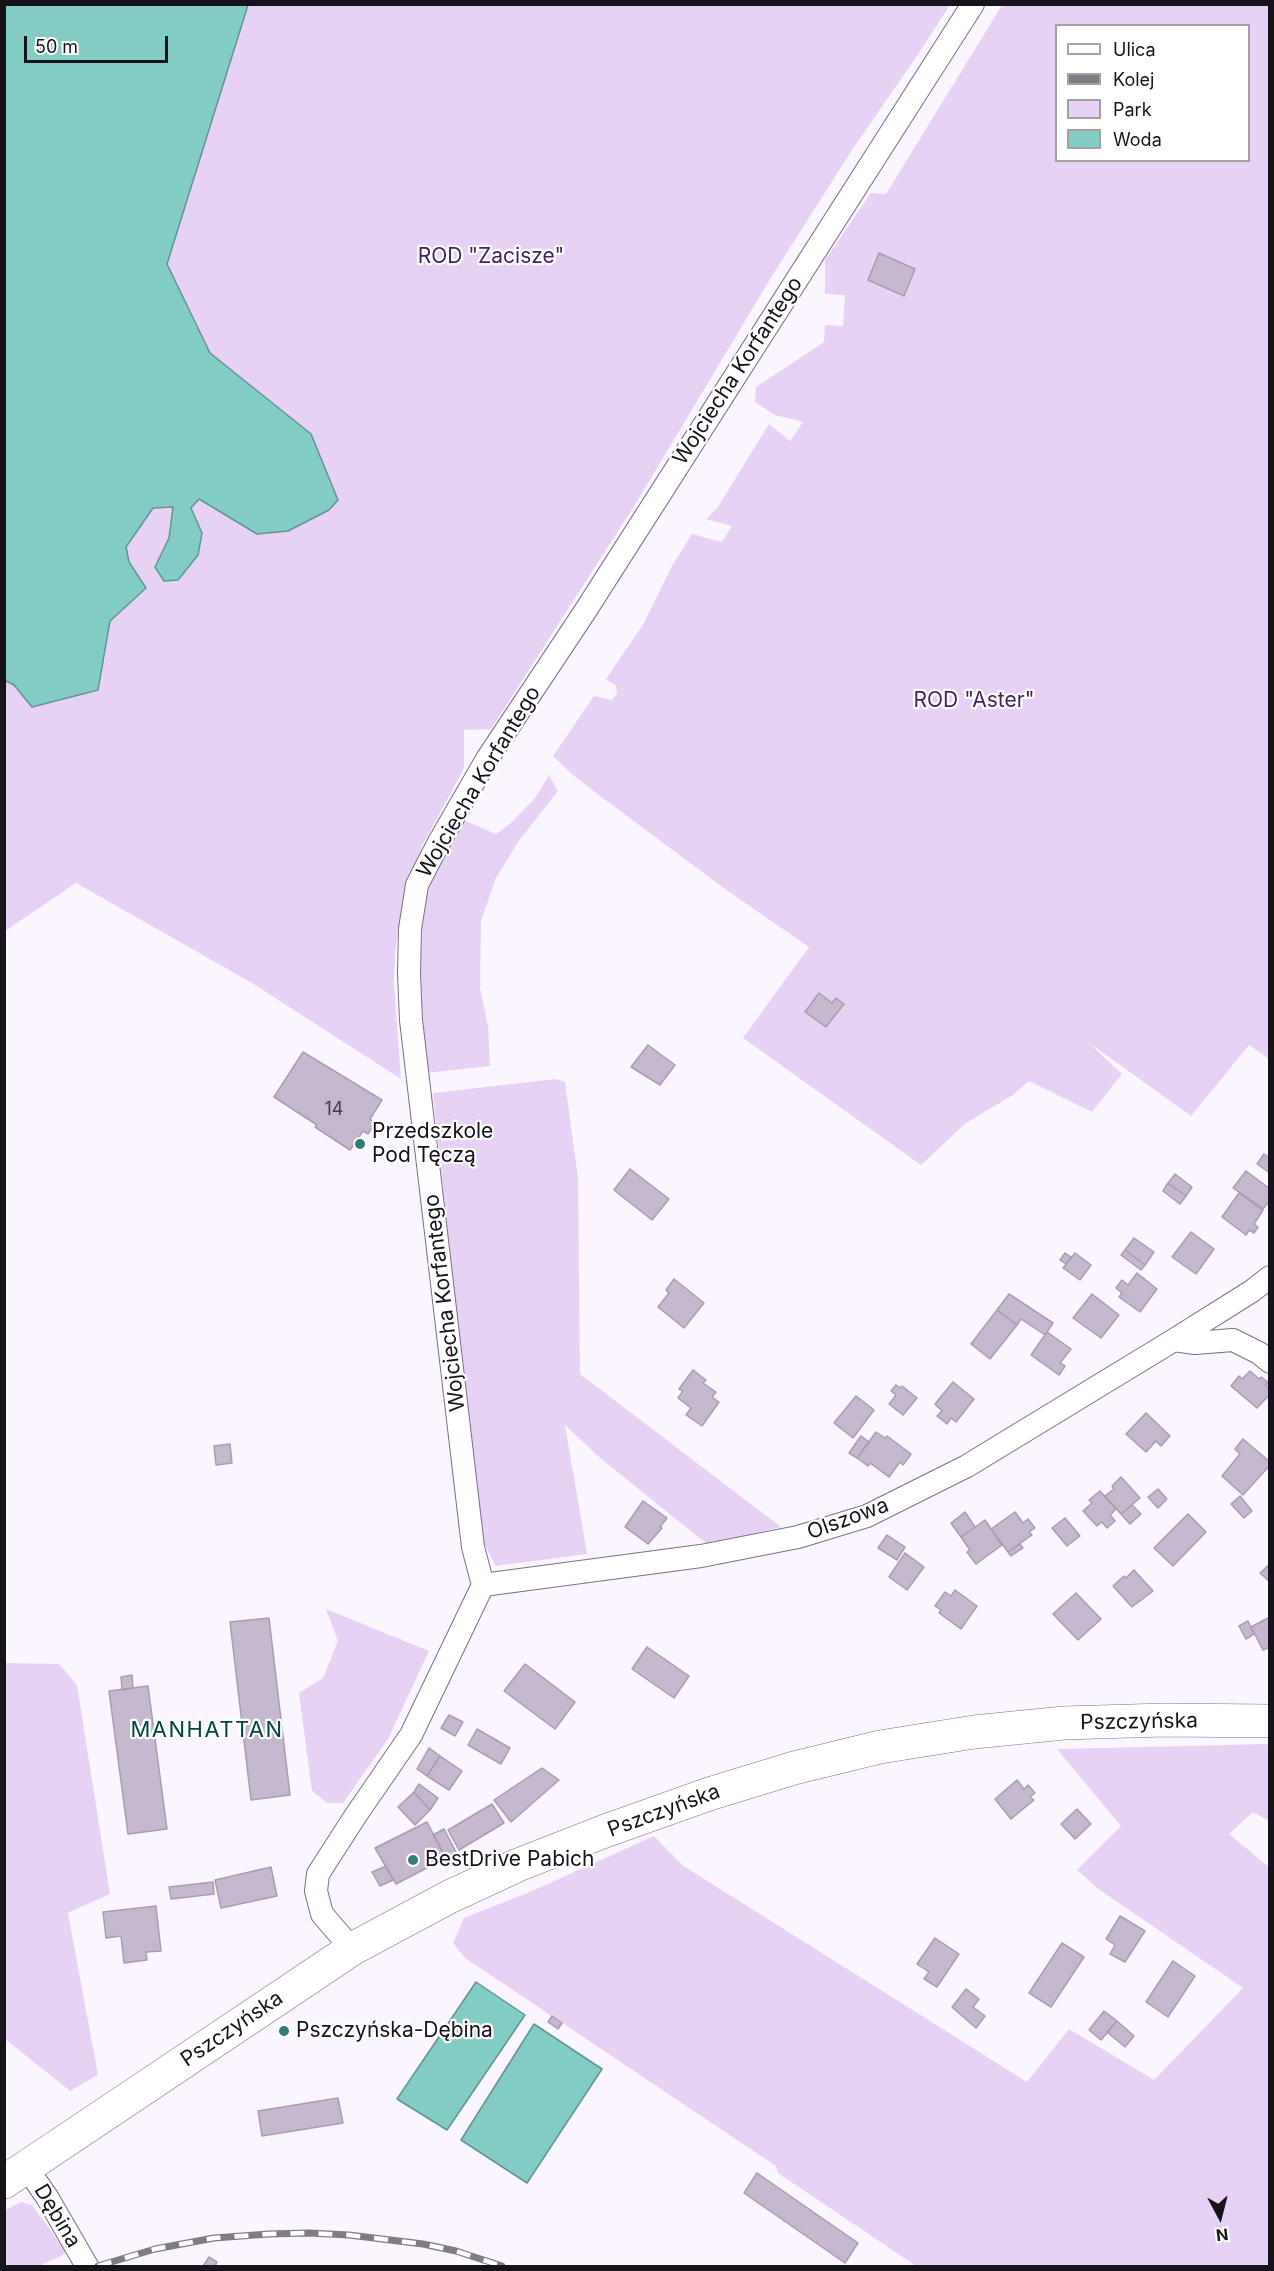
<!DOCTYPE html>
<html>
<head>
<meta charset="utf-8">
<style>
	body { margin:0 }
	#map { position:relative; width:1274px; height:2271px; overflow:hidden; background:#fbf5ff; font-family:Inter,sans-serif }
	canvas { display:block }
	.frame { position:absolute; inset:0; border:6px solid #17131b; pointer-events:none }
	.legend { position:absolute; left:1055px; top:24px; width:195px; height:138px; box-sizing:border-box; background:#fff; border:2px solid #a2a1a4; margin:0; padding:8px 10px; list-style:none; font-size:18px; color:#17131b }
	.legend li { display:flex; align-items:center; gap:12px; height:30px }
	.legend b { width:30px; border:2px solid #a2a1a4 }
	.north { position:absolute; left:1190px; top:2187px; width:60px; height:60px; -webkit-text-stroke:4px #fff; paint-order:stroke; rotate:173deg; font-size:16px; font-weight:700; line-height:24px; text-align:center; color:#17131b }
	.north::after { content:''; display:block; margin:auto; width:21px; height:27px; background:#17131b; clip-path:polygon(50% 0,100% 100%,50% 72%,0 100%) }
	.scale { position:absolute; left:24px; top:36px; width:144px; height:27px; box-sizing:border-box; border:3px solid #17131b; border-top:0; padding-left:8px; font-size:18px; line-height:21px; white-space:nowrap; color:#17131b; -webkit-text-stroke:4px #fff; paint-order:stroke }
</style>
</head>
<body>
<div id="map">
<canvas width="1274" height="2271"></canvas>
<div class="frame"></div>
<ul class="legend">
<li><b style="height:8px;background:#fff"></b>Ulica</li>
<li><b style="height:8px;background:#807c84"></b>Kolej</li>
<li><b style="height:16px;background:#e7d2f6"></b>Park</li>
<li><b style="height:16px;background:#84ccc6"></b>Woda</li>
</ul>
<div class="north">N</div>
<div class="scale">50 m</div>
</div>
<script>
const ctx = document.querySelector('canvas').getContext('2d');
ctx.lineJoin = 'round';
function fillPath(path, color) {
  ctx.fillStyle = color;
  ctx.fill(path, 'evenodd');
}
function poly(rows) {
  const path = new Path2D();
  for (const r of rows) {
    path.moveTo(r[0], r[1]);
    for (let i = 2; i < r.length; i += 2) path.lineTo(r[i], r[i + 1]);
  }
  return path;
}
function trace(path, color, width, dash) {
  ctx.strokeStyle = color;
  ctx.lineWidth = width;
  ctx.lineCap = dash ? 'butt' : 'round';
  ctx.setLineDash(dash || []);
  ctx.stroke(path);
}
function label(font, color, halo, rows, align = 'center') {
  ctx.font = font + ' Inter,sans-serif';
  ctx.lineWidth = 4.5;
  ctx.setLineDash([]);
  ctx.textBaseline = 'middle';
  ctx.strokeStyle = halo;
  ctx.fillStyle = color;
  for (const [text, x, y, turn = 0] of rows) {
    ctx.save();
    ctx.translate(x, y);
    ctx.rotate((+turn || 0) * Math.PI / 180);
    ctx.textAlign = isNaN(turn) ? turn : align;
    if (halo) ctx.strokeText(text, 0, 0);
    ctx.fillText(text, 0, 0);
    ctx.restore();
  }
}
const green = poly([
	[248,5,950,5,917,56,852,150,772,276,636,503,491,729,464,730,464,768,422,846,405,900,398,930,395,953,394,984,401,1079,252,983,76,883,5,931,5,680,14,685,32,707,104,662,110,621,146,588,129,562,126,547,153,508,173,506,169,538,155,567,202,533,191,508,199,499,257,534,311,434,210,353,167,264],
	[1002,5,1269,5,1269,1059,1249,1045,1191,1116,1088,1042,1122,1074,1092,1112,1029,1081,1013,1095,966,1123,921,1165,743,1038,809,947,725,889,596,793,573,775,553,756,594,696,612,700,617,693,616,686,606,679,644,623,672,566,692,534,722,542,732,526,706,519,718,507,769,424,790,441,803,422,775,415,755,402,756,387,824,342,825,325,843,326,845,295,825,294,825,260,871,193,886,194],
	[1056,26,1248,26,1248,160,1056,160],
	[549,775,558,791,518,842,496,878,481,921,480,988,488,1026,490,1066,426,1073,417,976,422,895,461,819,496,834,511,823,535,798],
	[556,1079,565,1082,578,1178,580,1374,781,1527,708,1545,599,1457,565,1425,587,1554,496,1566,480,1536,433,1093],
	[326,1609,429,1651,388,1739,343,1803,327,1803,312,1791,299,1693,323,1678,338,1641],
	[5,1663,59,1664,77,1685,110,1894,68,1913,98,2075,70,2091,5,2039],
	[1269,1744,1269,1821,1253,1812,1229,1834,1269,1867,1269,2266,916,2266,778,2173,776,2166,465,1958,453,1943,464,1918,532,1891,654,1836,682,1865,1027,2082,1069,2029,1154,2080,1243,1988,1097,1888,1077,1870,1121,1826,1057,1749],
	[21,2202,32,2205,67,2253,39,2266,5,2266,5,2210]
]);
const water = poly([
	[5,4,248,5,167,264,210,353,311,434,338,500,329,510,288,531,257,534,199,499,191,508,202,533,198,555,178,580,164,581,155,567,169,538,173,507,153,508,126,547,129,562,146,588,110,621,98,690,32,707,14,685,4,680,5,4],
	[476,1982,525,2015,447,2130,397,2099,476,1982],
	[534,2024,602,2069,527,2183,461,2140,534,2024]
]);
const building = poly([
	[879,253,915,269,904,296,868,280,879,253],
	[819,993,832,1003,836,998,844,1004,826,1027,805,1012,819,993],
	[648,1045,675,1065,660,1085,631,1067,648,1045],
	[303,1052,382,1100,370,1119,375,1123,368,1134,363,1131,350,1150,315,1127,317,1125,274,1097,303,1052],
	[1264,1154,1270,1158,1270,1173,1257,1164,1264,1154],
	[630,1169,669,1199,652,1220,614,1190,630,1169],
	[1246,1171,1270,1189,1270,1200,1263,1209,1233,1188,1246,1171],
	[1175,1174,1192,1187,1186,1196,1168,1183,1175,1174],
	[1168,1183,1186,1196,1180,1204,1163,1191,1168,1183],
	[1239,1193,1263,1210,1254,1224,1258,1227,1254,1233,1249,1230,1246,1235,1222,1217,1239,1193],
	[1191,1232,1214,1249,1196,1274,1172,1257,1191,1232],
	[1134,1238,1154,1252,1145,1265,1125,1250,1134,1238],
	[1125,1250,1145,1265,1141,1270,1121,1255,1125,1250],
	[1065,1253,1071,1257,1066,1264,1060,1260,1065,1253],
	[1075,1253,1091,1265,1080,1280,1063,1268,1075,1253],
	[1137,1273,1157,1289,1140,1312,1119,1297,1122,1293,1116,1288,1122,1280,1128,1285,1137,1273],
	[674,1279,704,1303,684,1328,658,1307,669,1293,666,1290,674,1279],
	[1009,1294,1053,1323,1045,1335,1021,1319,1017,1325,997,1310,1009,1294],
	[1092,1294,1119,1315,1101,1338,1073,1318,1092,1294],
	[997,1310,1017,1325,990,1359,971,1344,997,1310],
	[1047,1332,1071,1349,1060,1363,1065,1366,1059,1375,1031,1355,1047,1332],
	[693,1370,706,1380,703,1383,716,1392,712,1397,719,1402,702,1426,686,1415,691,1408,678,1398,683,1391,679,1389,693,1370],
	[1250,1371,1259,1379,1261,1377,1268,1382,1266,1385,1270,1389,1270,1394,1257,1408,1231,1386,1239,1376,1242,1379,1250,1371],
	[953,1382,974,1399,956,1422,951,1418,947,1424,937,1416,942,1411,935,1404,953,1382],
	[896,1385,900,1388,902,1386,917,1398,903,1415,889,1404,896,1395,891,1391,896,1385],
	[856,1396,874,1410,853,1438,834,1423,856,1396],
	[1146,1413,1170,1436,1161,1446,1156,1441,1146,1452,1126,1434,1146,1413],
	[876,1432,885,1438,887,1436,911,1454,903,1465,900,1462,889,1477,870,1463,868,1466,857,1458,876,1432],
	[861,1436,869,1442,857,1458,849,1453,861,1436],
	[1243,1439,1270,1462,1270,1465,1243,1495,1222,1476,1240,1454,1235,1449,1243,1439],
	[230,1444,232,1463,216,1465,214,1446,230,1444],
	[1121,1477,1140,1498,1121,1514,1105,1496,1114,1489,1112,1486,1121,1477],
	[1158,1489,1167,1499,1158,1508,1148,1497,1158,1489],
	[1100,1491,1116,1509,1110,1515,1115,1521,1107,1528,1102,1522,1097,1526,1083,1511,1092,1503,1089,1500,1100,1491],
	[1240,1496,1252,1511,1244,1518,1231,1504,1240,1496],
	[643,1501,667,1518,660,1527,662,1528,648,1544,625,1527,643,1501],
	[1132,1505,1141,1514,1130,1524,1121,1514,1132,1505],
	[965,1512,975,1527,961,1537,951,1523,965,1512],
	[1015,1512,1023,1523,1028,1519,1035,1528,1029,1532,1032,1535,1008,1552,991,1529,1015,1512],
	[1188,1514,1206,1532,1173,1566,1154,1548,1188,1514],
	[1065,1518,1080,1536,1067,1546,1052,1528,1065,1518],
	[985,1520,1002,1545,976,1564,967,1552,970,1550,961,1537,985,1520],
	[887,1535,905,1547,897,1560,878,1548,887,1535],
	[1020,1544,1023,1548,1011,1556,1008,1552,1020,1544],
	[905,1553,924,1567,907,1590,889,1577,905,1553],
	[1270,1564,1270,1582,1260,1573,1270,1564],
	[1134,1570,1153,1591,1132,1607,1113,1586,1124,1576,1126,1578,1134,1570],
	[955,1590,977,1606,961,1629,939,1613,941,1610,935,1606,945,1592,951,1596,955,1590],
	[1076,1593,1101,1619,1078,1640,1053,1614,1076,1593],
	[1270,1617,1270,1647,1263,1650,1251,1627,1270,1617],
	[269,1618,290,1795,251,1800,230,1622,269,1618],
	[1248,1621,1254,1634,1246,1639,1239,1626,1248,1621],
	[647,1647,689,1676,674,1698,632,1669,647,1647],
	[525,1664,575,1702,555,1729,504,1691,525,1664],
	[132,1675,133,1688,122,1690,121,1677,132,1675],
	[148,1686,167,1829,128,1834,109,1691,148,1686],
	[449,1715,463,1722,455,1736,441,1728,449,1715],
	[477,1729,510,1748,501,1764,468,1745,477,1729],
	[429,1748,440,1756,427,1776,417,1769,429,1748],
	[440,1756,462,1771,449,1790,427,1776,440,1756],
	[542,1768,559,1780,511,1822,494,1800,542,1768],
	[1017,1780,1024,1789,1028,1785,1035,1793,1030,1797,1034,1800,1011,1819,995,1799,1017,1780],
	[419,1784,438,1798,430,1810,414,1792,419,1784],
	[414,1792,430,1810,415,1825,398,1807,414,1792],
	[492,1804,504,1823,459,1850,448,1830,492,1804],
	[1077,1809,1091,1824,1075,1839,1061,1824,1077,1809],
	[427,1822,446,1858,396,1884,375,1848,427,1822],
	[444,1829,456,1852,446,1858,433,1835,444,1829],
	[386,1866,393,1880,380,1886,372,1872,386,1866],
	[271,1867,277,1896,221,1908,215,1880,271,1867],
	[213,1882,214,1894,171,1899,169,1887,213,1882],
	[156,1906,161,1951,146,1952,147,1960,124,1963,121,1936,106,1938,103,1912,156,1906],
	[1120,1916,1145,1931,1125,1962,1110,1954,1115,1945,1106,1939,1120,1916],
	[935,1938,959,1954,937,1987,924,1979,929,1972,917,1964,935,1938],
	[1062,1943,1084,1957,1051,2007,1029,1993,1062,1943],
	[1173,1961,1195,1976,1168,2017,1146,2002,1173,1961],
	[966,1989,979,1999,973,2007,985,2016,976,2028,952,2007,966,1989],
	[1104,2011,1117,2021,1101,2040,1089,2030,1104,2011],
	[552,2016,562,2023,558,2029,548,2022,552,2016],
	[1117,2021,1134,2036,1125,2047,1107,2032,1117,2021],
	[338,2098,343,2123,262,2136,258,2111,338,2098],
	[757,2173,858,2243,845,2263,744,2193,757,2173],
	[209,2257,217,2262,215,2266,203,2266,209,2257]
]);
const street = poly([
	[1174,1340,1195,1343,1233,1340,1259,1353,1270,1362],
	[483,1585,701,1556,798,1537,867,1516,967,1466,1174,1340,1252,1291,1270,1277],
	[352,1949,322,1914,316,1891,318,1874,356,1815,411,1735,483,1585,473,1547,411,1020,409,974,410,929,417,885,439,842,487,759,584,613,973,4],
	[26,2167,47,2197,87,2266]
]);
const secondary = poly([
	[4,2182,352,1949,449,1897,518,1865,605,1831,709,1794,794,1768,880,1747,974,1732,1064,1723,1164,1720,1270,1721]
]);
const rail = poly([
	[98,2266,155,2249,214,2238,269,2234,309,2233,349,2235,423,2244,456,2251,502,2266]
]);
const markers = [
	[360,1144,6,"#337b77"],
	[413,1860,6,"#337b77"],
	[284,2031,6,"#337b77"]
];
const numberNames = [
	["14",334,1110]
];
const parkNames = [
	["ROD \"Zacisze\"",491,257],
	["ROD \"Aster\"",974,701]
];
const streetNames = [
	["Wojciecha Korfantego",738,371,-57],
	["Wojciecha Korfantego",479,782,-59],
	["Wojciecha Korfantego",445,1303,-97],
	["Olszowa",848,1519,-20],
	["Pszczyńska",1139,1722,-1],
	["Pszczyńska",664,1811,-20],
	["Pszczyńska",232,2029,-34],
	["Dębina",57,2216,59]
];
const poiNames = [
	["Przedszkole",372,1132],
	["Pod Tęczą",372,1156],
	["BestDrive Pabich",425,1860],
	["Pszczyńska-Dębina",296,2031]
];
const neighbourhoodNames = [
	["MANHATTAN",207,1730]
];
fillPath(green, '#e7d2f6');
fillPath(water, '#84ccc6');
trace(water, '#639493', 1.5);
fillPath(building, '#c5b7ce');
trace(building, '#a99cb2', 1.5);
trace(street, '#7b6f84', 24);
trace(secondary, '#7b6f84', 34);
trace(street, '#fff', 22);
trace(secondary, '#fff', 33);
trace(rail, '#807c84', 7);
trace(rail, '#fff', 4.5, [14]);
for (const [x, y, r, color] of markers) {
  const dot = new Path2D();
  dot.arc(x, y, r, 0, 2 * Math.PI);
  ctx.fillStyle = color;
  ctx.fill(dot);
  trace(dot, '#fff', 2);
}
label('18px', '#423c48', null, numberNames);
label('21px', '#46225b', '#fff', parkNames);
label('21px', '#17131b', '#fff', streetNames);
label('21px', '#17131b', '#fff', poiNames, 'left');
ctx.letterSpacing = '1.5px';
label('22px', '#024542', '#fff', neighbourhoodNames);
ctx.letterSpacing = '0px';
</script>
</body>
</html>
